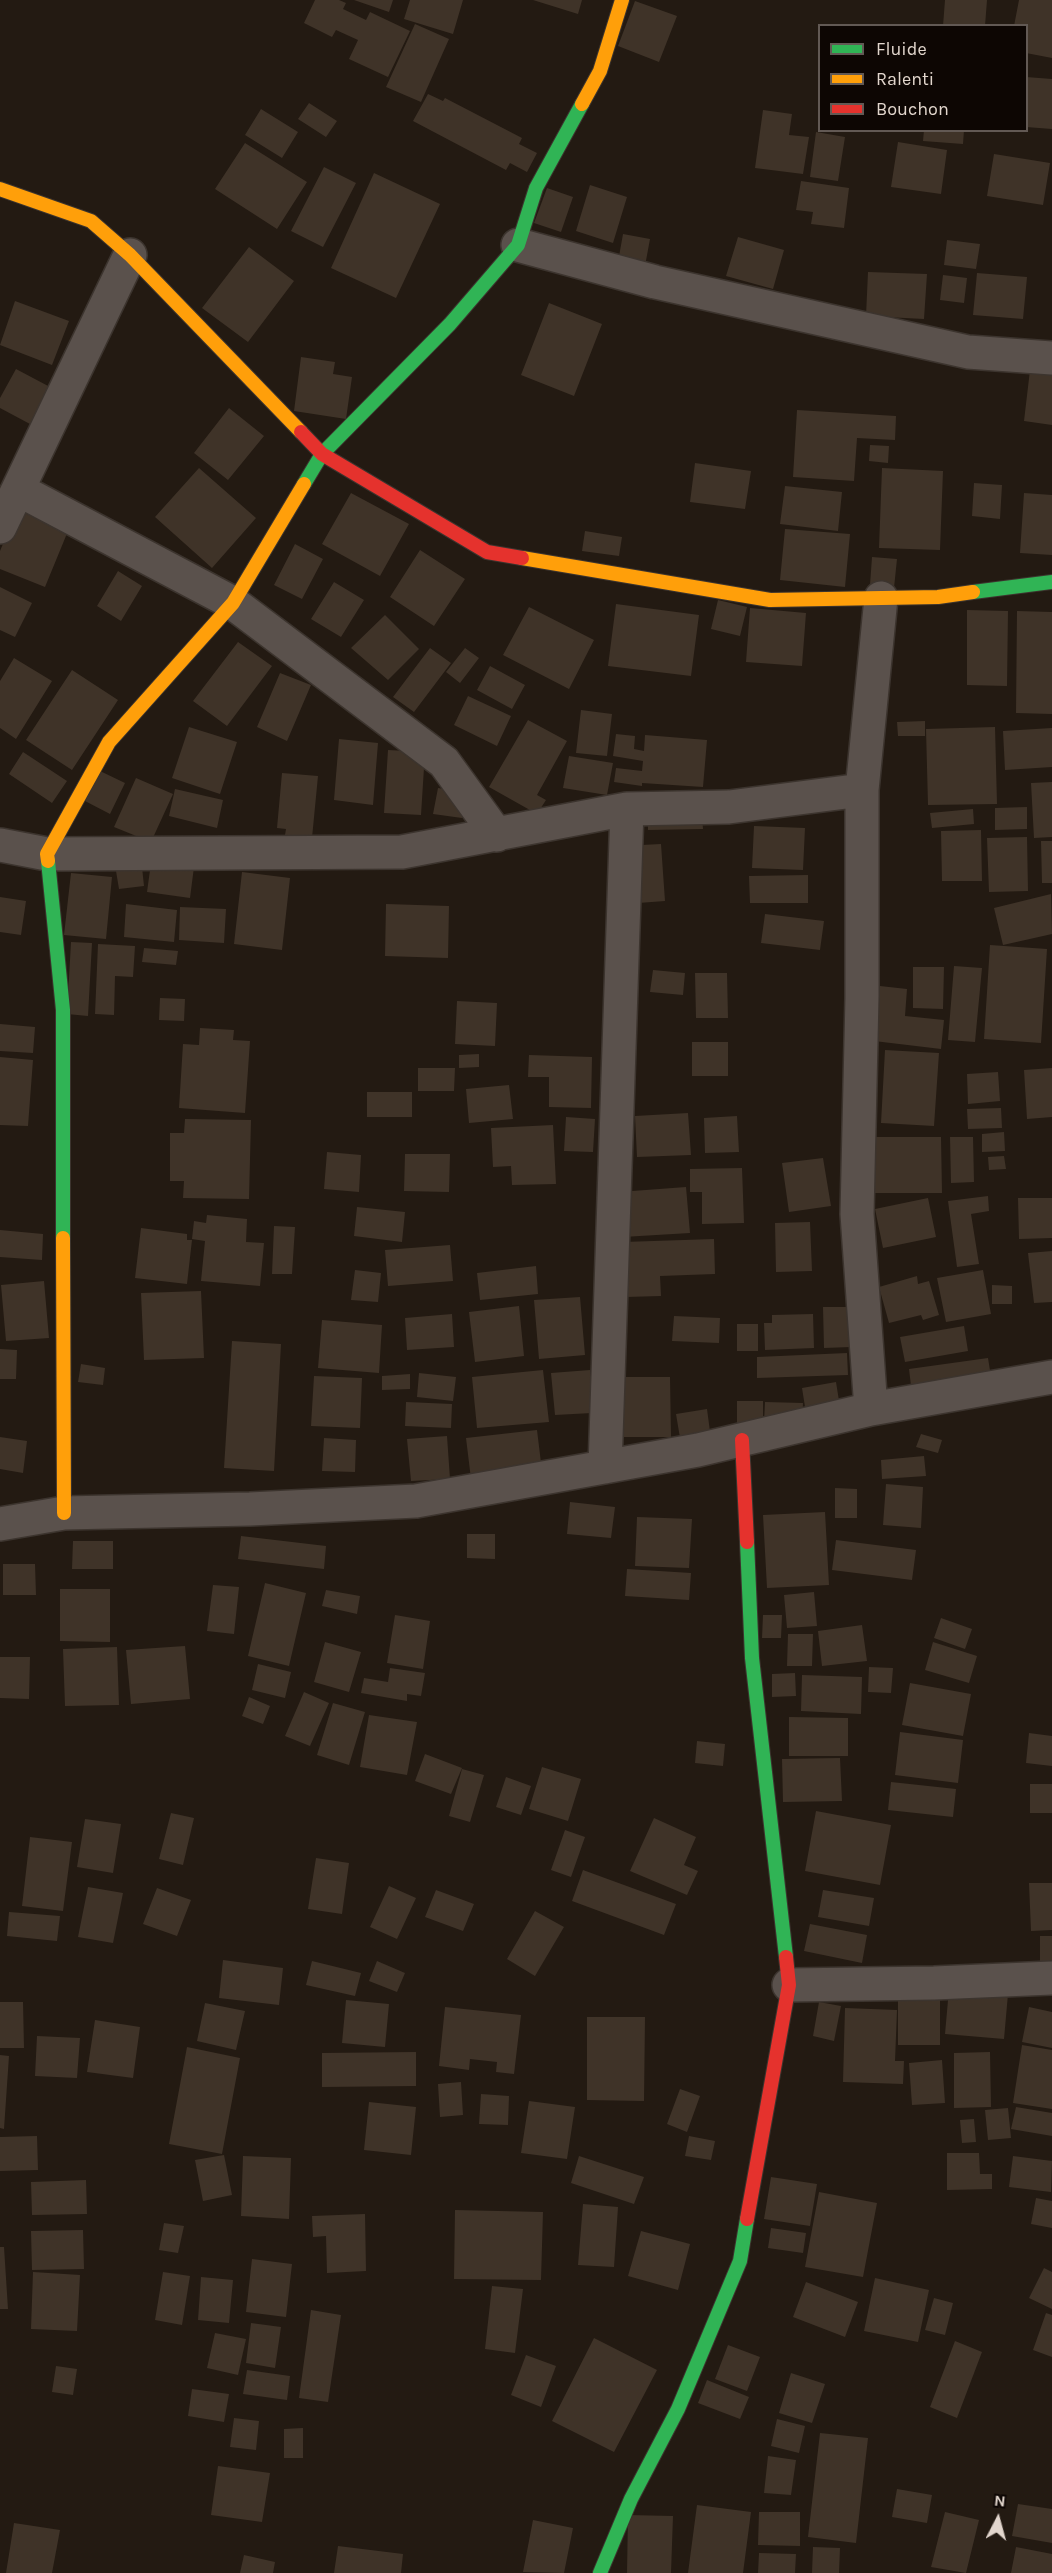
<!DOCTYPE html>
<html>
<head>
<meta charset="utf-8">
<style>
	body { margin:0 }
	#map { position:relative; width:1052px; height:2573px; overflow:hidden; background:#231a12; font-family:Karla,sans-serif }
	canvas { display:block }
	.legend { position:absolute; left:818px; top:24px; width:210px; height:108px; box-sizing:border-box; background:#0d0603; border:2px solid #625954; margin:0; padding:8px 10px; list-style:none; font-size:18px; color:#e2d6cd }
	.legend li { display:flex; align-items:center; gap:12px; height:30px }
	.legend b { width:30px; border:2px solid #625954 }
	.north { position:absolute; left:968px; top:2489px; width:60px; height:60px; -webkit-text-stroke:4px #0d0603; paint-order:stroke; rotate:6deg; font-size:16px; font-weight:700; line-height:24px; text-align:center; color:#e2d6cd }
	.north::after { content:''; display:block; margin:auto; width:21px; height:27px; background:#e2d6cd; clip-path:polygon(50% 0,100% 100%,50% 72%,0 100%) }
</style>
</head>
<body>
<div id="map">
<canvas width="1052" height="2573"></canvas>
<ul class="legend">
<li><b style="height:8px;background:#30b455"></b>Fluide</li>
<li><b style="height:8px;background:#ff9f0a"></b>Ralenti</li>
<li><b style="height:8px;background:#e5322d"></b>Bouchon</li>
</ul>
<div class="north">N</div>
</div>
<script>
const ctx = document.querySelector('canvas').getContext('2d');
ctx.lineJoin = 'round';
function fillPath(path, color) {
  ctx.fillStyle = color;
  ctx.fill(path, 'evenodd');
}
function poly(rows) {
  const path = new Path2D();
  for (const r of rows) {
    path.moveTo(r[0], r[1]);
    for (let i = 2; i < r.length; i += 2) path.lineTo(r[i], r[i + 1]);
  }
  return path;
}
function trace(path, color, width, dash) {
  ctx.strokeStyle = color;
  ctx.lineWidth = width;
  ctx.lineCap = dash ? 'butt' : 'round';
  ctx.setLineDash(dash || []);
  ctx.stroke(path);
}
const building = poly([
	[315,0,339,0,346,3,343,9,366,20,370,12,410,31,388,77,349,59,358,40,336,30,332,37,304,23],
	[354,0,393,0,389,12],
	[410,0,463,0,453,34,404,19],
	[533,0,582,0,578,14],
	[945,0,987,0,985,26,943,26],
	[1019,0,1052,0,1052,58,1026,53,1026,26,1014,26],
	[635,1,677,16,659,62,618,46],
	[415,24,449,39,421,102,386,87],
	[1026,77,1052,79,1052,129,1026,127],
	[428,94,443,101,445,98,522,138,519,144,537,153,527,172,510,163,506,170,413,121],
	[309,103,337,121,326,137,298,119],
	[261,109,298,132,282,158,245,135],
	[763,110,792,114,789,135,809,137,803,174,755,168],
	[924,130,964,130,963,144,923,141],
	[816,132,845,137,838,181,810,177],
	[898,142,947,150,941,194,891,187],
	[245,143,307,182,277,229,215,189],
	[994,154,1050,163,1043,205,987,196],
	[324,167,356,183,323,247,291,231],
	[374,173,440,204,396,298,331,268],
	[801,181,849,188,844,228,811,224,813,212,796,210],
	[590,185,627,197,613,243,576,231],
	[547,188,573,197,561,232,534,223],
	[623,234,650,239,645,266,618,262],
	[738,237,784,250,773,289,726,276],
	[947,240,980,244,976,269,944,265],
	[249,247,294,281,248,342,202,308],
	[868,272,927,274,924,319,866,316],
	[977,273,1027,277,1023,319,973,315],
	[943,275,967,278,964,303,940,300],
	[15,301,69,321,52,365,0,345],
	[549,303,602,324,574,396,521,375],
	[301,357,335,362,333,374,352,377,346,419,294,411],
	[16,369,50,387,30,424,0,408,0,398],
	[1030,370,1052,373,1052,425,1024,421],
	[229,408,264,436,228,480,194,453],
	[797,410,896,416,895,440,857,438,854,481,793,477],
	[870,445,889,446,888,463,869,461],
	[695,463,751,471,745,509,690,502],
	[199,468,256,518,212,568,155,517],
	[882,468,943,471,940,550,879,548],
	[974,483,1002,485,1000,519,972,516],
	[785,486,842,492,838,531,780,524],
	[351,493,409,524,380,576,322,544],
	[1024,493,1052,495,1052,555,1020,553],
	[17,510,68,531,45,587,0,569,0,551],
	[785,529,850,534,845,587,780,580],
	[585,531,622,537,619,556,582,551],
	[295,544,323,559,302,599,274,585],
	[420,550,465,579,434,626,390,597],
	[872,557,897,559,894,588,870,585],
	[118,571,142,586,121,621,97,606],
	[334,582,364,600,341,637,311,619],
	[0,587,32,603,15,637,0,630],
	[718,600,747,607,740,636,711,629],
	[616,604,699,615,691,676,608,666],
	[529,607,594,640,569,689,503,655],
	[750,608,806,613,802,666,746,662],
	[967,610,1008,611,1007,686,967,685],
	[1017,611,1052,612,1052,714,1016,713],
	[385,615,419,649,388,680,351,648],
	[238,642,272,666,227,726,193,701],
	[430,648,451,663,414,712,393,697],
	[465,648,479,658,460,683,446,672],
	[14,658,52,681,16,739,0,728,0,681],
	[490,666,525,685,512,709,477,690],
	[72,670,118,700,72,770,26,740],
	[280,673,311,685,287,741,257,727],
	[468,696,511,716,497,746,454,725],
	[581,710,612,714,607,756,576,753],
	[528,720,567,741,537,795,546,800,537,814,489,787],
	[925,721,925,736,898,736,897,722],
	[189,727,237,742,220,794,172,778],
	[995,727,997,804,928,805,926,729],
	[1052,728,1052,767,1005,770,1003,731],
	[616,734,635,736,634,749,644,751,645,735,707,740,703,787,642,783,642,786,614,782,616,768,642,771,643,761,613,756],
	[339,739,378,743,373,805,334,800],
	[388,750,425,752,421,815,384,813],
	[23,752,67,781,52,803,9,774],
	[569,756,613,763,607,795,563,788],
	[100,771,125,783,110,814,85,801],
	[282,773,318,776,312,838,285,835,286,829,277,828],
	[136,778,173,794,151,842,114,827],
	[1052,782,1052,837,1034,838,1031,783],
	[438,788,466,792,462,818,433,814],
	[175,789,223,800,217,828,169,816],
	[1027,807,1027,829,995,830,995,808],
	[973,809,974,824,932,828,930,813],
	[702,816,703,829,648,830,648,817],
	[754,826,805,828,803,870,752,868],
	[981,830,982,881,942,881,941,831],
	[1027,837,1028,891,989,892,987,838],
	[1041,841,1052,841,1052,883,1042,883],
	[661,844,665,901,625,904,622,846],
	[151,863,194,867,190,898,147,892],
	[142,867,144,886,119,889,116,871],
	[242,872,290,878,282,950,234,944],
	[71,873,112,877,106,939,64,935],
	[808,875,808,903,750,903,749,876],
	[1051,894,1052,934,1003,945,994,908],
	[0,897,26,901,21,935,0,932],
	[126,904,177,910,174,942,124,937],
	[386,904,449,906,448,958,385,956],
	[180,907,226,909,224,943,179,940],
	[765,914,824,921,820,950,761,943],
	[71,942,92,943,88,1016,67,1014],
	[98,944,135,946,133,977,115,976,114,1015,95,1014],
	[990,945,1047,949,1041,1043,984,1039],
	[144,948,178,951,176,965,142,962],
	[954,966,982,968,975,1042,948,1040],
	[913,967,944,967,943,1009,913,1008],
	[653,970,685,973,683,995,650,992],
	[695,973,727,973,728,1018,696,1018],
	[880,986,907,989,905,1016,944,1020,941,1049,874,1041],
	[160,998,185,999,184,1021,159,1020],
	[457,1001,497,1003,495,1046,455,1044],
	[0,1024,35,1027,33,1053,0,1051],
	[200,1028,234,1030,233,1040,250,1041,245,1113,179,1108,183,1044,199,1045],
	[692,1042,728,1042,728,1076,692,1076],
	[885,1050,939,1053,934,1126,881,1123],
	[479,1054,479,1067,459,1068,459,1055],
	[529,1055,592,1057,591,1108,549,1107,549,1077,528,1077],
	[0,1057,33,1060,28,1126,0,1125],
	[418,1068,455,1068,454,1091,418,1091],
	[1052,1068,1052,1117,1027,1119,1024,1070],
	[998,1072,1000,1101,968,1104,967,1074],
	[509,1085,513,1119,469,1123,466,1089],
	[367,1092,412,1092,412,1117,367,1117],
	[1001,1108,1002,1128,968,1129,967,1109],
	[688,1113,691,1155,637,1157,635,1116],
	[737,1116,739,1152,705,1153,704,1118],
	[566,1117,595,1119,593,1152,564,1151],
	[185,1119,251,1120,249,1199,183,1198,184,1181,170,1181,170,1133,184,1133],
	[553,1125,556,1184,512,1185,511,1166,493,1167,491,1128],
	[1004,1132,1005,1151,982,1152,982,1134],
	[871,1137,941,1137,942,1193,871,1193],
	[950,1137,973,1137,974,1182,951,1183],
	[327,1152,361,1155,359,1192,324,1189],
	[405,1154,450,1154,449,1192,404,1191],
	[1004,1156,1006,1169,989,1170,988,1157],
	[823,1158,831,1206,789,1212,782,1163],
	[742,1168,744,1223,702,1224,702,1192,690,1192,690,1169],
	[686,1187,690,1233,623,1237,619,1192],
	[988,1196,989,1211,971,1214,979,1264,957,1267,948,1201],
	[928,1198,936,1237,883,1248,875,1209],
	[1018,1198,1052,1198,1052,1238,1019,1239],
	[357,1207,405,1212,402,1242,354,1236],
	[207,1215,247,1219,246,1242,264,1243,260,1286,201,1281,205,1241,192,1239,194,1221,206,1223],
	[810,1222,812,1271,776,1272,775,1223],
	[274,1226,295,1227,292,1274,272,1274],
	[141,1228,187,1234,187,1240,192,1240,187,1284,135,1278],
	[0,1230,43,1234,42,1260,0,1257],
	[714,1239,715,1274,660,1276,661,1296,626,1297,623,1242],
	[450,1245,453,1281,388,1286,385,1250],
	[1052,1251,1052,1302,1034,1303,1028,1253],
	[536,1266,538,1294,480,1300,477,1273],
	[355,1270,381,1273,378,1302,351,1300],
	[983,1270,991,1314,946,1322,937,1278],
	[917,1276,918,1284,929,1281,939,1315,923,1320,921,1315,889,1323,879,1287],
	[44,1281,49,1338,6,1341,1,1285],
	[992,1285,1012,1286,1012,1304,992,1304],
	[201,1291,204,1358,144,1360,141,1293],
	[580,1297,585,1355,539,1359,534,1300],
	[519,1306,524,1356,475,1362,469,1312],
	[823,1307,850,1307,851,1347,824,1348],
	[452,1314,454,1347,407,1350,405,1318],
	[813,1314,814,1348,765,1350,764,1323,772,1323,772,1315],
	[674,1316,720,1318,719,1343,672,1341],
	[322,1320,382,1325,379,1373,318,1368],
	[737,1324,758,1324,758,1351,737,1351],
	[964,1326,968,1351,905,1362,900,1337],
	[232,1341,281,1344,274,1471,224,1468],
	[0,1349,17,1350,16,1379,0,1379],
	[847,1353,848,1375,757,1378,757,1357],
	[988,1358,992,1383,912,1394,909,1369],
	[81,1364,105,1368,103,1385,78,1382],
	[543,1370,549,1422,477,1428,472,1377],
	[590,1370,592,1413,555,1415,551,1373],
	[419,1373,456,1377,453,1401,417,1397],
	[410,1374,410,1389,382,1390,382,1376],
	[314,1376,362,1378,360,1428,311,1426],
	[620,1377,670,1377,671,1437,619,1437],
	[836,1382,840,1407,806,1413,802,1388],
	[737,1401,763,1401,763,1427,737,1427],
	[406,1402,452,1404,451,1428,405,1426],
	[765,1402,803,1403,802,1424,764,1423],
	[707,1409,711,1439,681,1444,676,1414],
	[537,1430,542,1471,471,1479,466,1438],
	[921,1434,942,1440,938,1453,916,1447],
	[447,1436,450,1479,411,1481,407,1439],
	[0,1437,27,1441,23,1473,0,1469],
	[324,1438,356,1440,355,1472,322,1471],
	[924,1456,926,1476,882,1479,881,1460],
	[886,1484,923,1487,921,1528,883,1525],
	[835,1488,857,1489,857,1518,835,1518],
	[570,1502,615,1507,611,1538,567,1534],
	[825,1512,829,1585,767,1588,763,1515],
	[637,1517,692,1519,689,1568,635,1566],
	[467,1534,495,1534,495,1559,467,1558],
	[241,1536,326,1546,324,1569,238,1559],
	[836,1540,916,1550,912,1580,832,1570],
	[73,1541,113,1541,113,1569,72,1569],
	[3,1564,35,1564,36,1595,3,1595],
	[627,1569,691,1573,689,1600,625,1596],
	[265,1583,306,1593,289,1666,248,1656],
	[213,1585,239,1587,234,1634,207,1631],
	[60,1589,110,1589,110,1642,60,1641],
	[326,1590,360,1596,357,1614,322,1606],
	[814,1592,817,1626,787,1628,784,1595],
	[395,1615,430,1621,423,1669,387,1663],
	[763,1615,782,1615,781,1638,762,1638],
	[941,1618,972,1629,965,1649,934,1638],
	[862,1625,867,1661,822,1666,818,1631],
	[788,1634,813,1634,812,1666,787,1666],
	[325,1642,361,1652,349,1692,314,1682],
	[933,1642,977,1656,969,1683,925,1670],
	[185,1646,190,1699,131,1704,126,1650],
	[117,1647,119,1705,65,1706,63,1649],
	[0,1657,30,1657,29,1699,0,1698],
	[258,1664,291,1672,285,1698,252,1690],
	[869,1667,893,1668,891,1693,868,1692],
	[390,1668,425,1673,421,1696,407,1694,407,1701,361,1693,364,1678,388,1682],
	[795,1673,796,1696,772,1697,772,1674],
	[802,1675,862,1677,861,1714,801,1711],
	[910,1683,971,1694,963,1736,902,1725],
	[304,1692,329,1703,310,1746,285,1736],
	[249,1697,270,1706,263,1724,242,1716],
	[333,1703,365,1712,349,1765,317,1755],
	[369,1715,417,1722,407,1775,360,1767],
	[789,1717,848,1718,848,1756,789,1756],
	[900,1732,963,1740,958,1783,895,1775],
	[1029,1733,1052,1736,1052,1766,1026,1763],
	[697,1741,725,1744,723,1766,695,1763],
	[425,1754,462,1768,451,1794,415,1781],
	[840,1758,842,1801,783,1802,782,1759],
	[542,1767,581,1779,568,1821,529,1809],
	[462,1769,484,1775,470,1822,449,1816],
	[506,1777,531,1786,521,1815,496,1807],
	[891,1782,956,1789,953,1817,888,1810],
	[1030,1784,1052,1784,1052,1813,1030,1813],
	[816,1811,891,1825,880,1885,805,1871],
	[171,1813,194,1818,183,1865,159,1859],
	[654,1818,696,1837,684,1865,698,1871,687,1895,630,1871],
	[85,1819,121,1824,113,1873,77,1867],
	[565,1830,585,1837,571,1877,551,1870],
	[30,1837,72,1842,63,1911,22,1906],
	[316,1858,349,1863,342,1914,308,1909],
	[583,1870,676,1904,664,1935,572,1901],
	[1029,1883,1052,1883,1052,1930,1031,1931],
	[389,1886,416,1898,397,1939,370,1927],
	[88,1887,123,1893,113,1943,78,1937],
	[157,1888,191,1900,177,1936,143,1924],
	[436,1890,474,1904,463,1931,425,1917],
	[823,1890,874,1898,869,1926,818,1917],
	[535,1911,564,1927,535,1976,507,1959],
	[9,1912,60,1916,57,1941,7,1936],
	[810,1924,867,1935,862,1963,804,1951],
	[1040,1936,1052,1936,1052,1965,1040,1964],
	[223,1960,283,1968,279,2005,219,1998],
	[312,1961,361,1973,355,1996,306,1985],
	[377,1961,405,1973,397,1992,369,1981],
	[949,1989,1008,1994,1004,2039,945,2034],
	[898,1998,940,1998,940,2045,898,2045],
	[346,2000,389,2004,385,2047,342,2043],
	[0,2002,23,2002,24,2048,0,2048],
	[819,2002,841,2006,834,2041,813,2036],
	[205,2003,245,2011,236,2050,197,2041],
	[445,2007,521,2015,514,2074,496,2072,497,2062,470,2059,469,2070,439,2066],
	[1029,2007,1052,2012,1052,2048,1022,2042],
	[845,2008,897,2010,895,2061,904,2061,903,2084,843,2082],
	[587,2017,645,2017,644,2101,587,2100],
	[95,2020,140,2027,133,2078,87,2072],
	[37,2036,80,2038,77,2078,35,2076],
	[1022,2045,1052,2050,1052,2109,1013,2103],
	[187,2047,240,2058,222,2154,169,2144],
	[416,2052,416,2086,322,2087,322,2053],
	[990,2052,991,2107,954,2108,954,2053],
	[0,2055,9,2056,4,2129,0,2128],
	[942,2060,945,2103,912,2105,909,2063],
	[461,2082,463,2115,440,2117,438,2084],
	[680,2089,700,2096,687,2132,667,2124],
	[481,2094,509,2096,508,2125,479,2124],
	[529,2101,575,2107,567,2159,521,2153],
	[369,2102,416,2107,411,2155,364,2150],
	[1016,2107,1052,2113,1052,2136,1011,2129],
	[1008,2108,1011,2138,988,2140,985,2110],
	[974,2119,976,2142,962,2143,960,2120],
	[37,2136,38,2170,0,2171,0,2137],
	[689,2136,715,2141,711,2160,685,2156],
	[947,2153,979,2153,980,2174,992,2174,992,2189,947,2190],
	[224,2155,232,2195,203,2201,195,2160],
	[243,2156,291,2158,289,2219,241,2216],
	[579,2156,644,2177,634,2204,571,2183],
	[1013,2156,1052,2161,1051,2192,1009,2187],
	[771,2177,817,2184,810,2226,764,2219],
	[86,2180,87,2214,32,2215,31,2182],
	[819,2192,877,2203,863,2277,805,2267],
	[1036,2198,1052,2201,1052,2228,1031,2224],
	[583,2204,618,2207,614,2267,578,2265],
	[455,2210,543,2212,541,2280,454,2279],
	[365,2214,366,2271,327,2273,326,2236,313,2237,312,2216],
	[164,2223,184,2226,178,2253,159,2250],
	[771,2228,806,2233,803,2253,768,2248],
	[83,2230,84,2269,32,2270,31,2231],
	[641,2231,690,2244,678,2290,628,2276],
	[0,2247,4,2247,8,2309,0,2309],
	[252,2259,292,2264,286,2317,246,2312],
	[1044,2268,1052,2272,1052,2309,1029,2298],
	[33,2272,80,2275,77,2331,31,2329],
	[163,2272,190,2276,182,2325,155,2320],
	[201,2277,233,2280,229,2323,198,2320],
	[875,2278,929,2290,918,2342,864,2331],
	[806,2282,858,2302,845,2337,793,2317],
	[492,2286,523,2289,515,2353,485,2349],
	[934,2298,953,2303,945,2335,925,2330],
	[311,2310,341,2315,328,2402,299,2398],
	[1046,2313,1052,2315,1052,2357,1033,2350],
	[251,2323,281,2327,275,2368,246,2363],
	[215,2333,246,2339,238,2375,207,2368],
	[594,2338,657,2370,614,2452,552,2421],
	[955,2341,982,2352,957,2418,930,2407],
	[728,2345,760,2357,747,2391,715,2379],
	[526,2355,556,2366,541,2407,511,2395],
	[56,2366,77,2369,73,2395,52,2392],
	[247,2370,290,2376,287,2400,243,2394],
	[791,2373,825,2384,812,2423,779,2413],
	[707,2380,749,2397,740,2419,698,2403],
	[192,2389,229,2394,224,2422,188,2416],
	[234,2418,259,2421,256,2450,230,2447],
	[777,2419,805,2426,799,2453,771,2446],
	[303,2428,303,2458,284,2458,284,2429],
	[820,2433,868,2438,856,2543,808,2537],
	[768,2456,796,2460,791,2495,764,2493],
	[218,2466,270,2473,262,2522,211,2515],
	[897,2489,932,2495,927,2523,892,2517],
	[1018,2504,1052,2509,1052,2543,1012,2536],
	[697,2505,751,2512,743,2573,688,2573],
	[759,2512,800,2512,800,2546,758,2545],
	[945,2512,979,2520,966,2573,931,2567],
	[628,2515,673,2516,671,2573,627,2573],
	[533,2520,573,2528,564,2573,523,2572],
	[14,2523,60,2530,52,2573,6,2573],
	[338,2546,403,2554,401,2573,334,2573],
	[813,2547,840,2548,839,2573,812,2573],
	[1016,2547,1052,2554,1052,2573,1011,2573],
	[759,2553,796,2554,795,2573,758,2573],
	[244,2555,275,2562,273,2573,240,2573]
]);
const street = poly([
	[518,245,655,282,968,352,1052,358],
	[19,490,233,603,444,762,497,835],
	[0,527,130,255],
	[0,845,47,854,402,852,627,809,729,807,862,790],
	[871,1409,857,1214,862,997,862,790,881,598],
	[605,1467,627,809],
	[0,1524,64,1513,250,1509,416,1501,698,1450,871,1409,1052,1377],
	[789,1985,934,1983,1052,1978]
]);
const fast = poly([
	[304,484,322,454,450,324,518,245,536,188,582,104],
	[973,592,1052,582],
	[48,861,63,1010,63,1238],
	[747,1542,752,1658,786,1957],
	[600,2573,631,2499,678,2409,740,2261,747,2219]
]);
const slow = poly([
	[582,104,600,71,622,0],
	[0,189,91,221,130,255,301,432],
	[522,558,770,600,938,597,973,592],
	[48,861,47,854,109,742,233,603,304,484],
	[63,1238,64,1513]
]);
const jam = poly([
	[301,432,322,454,487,552,522,558],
	[742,1440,747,1542],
	[747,2219,789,1985,786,1957]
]);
fillPath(building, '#3f3328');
trace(street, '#3c342e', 36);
trace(fast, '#3c342e', 16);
trace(slow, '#3c342e', 16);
trace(jam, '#3c342e', 16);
trace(street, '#5a514c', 33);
trace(fast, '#30b455', 14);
trace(slow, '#ff9f0a', 14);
trace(jam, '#e5322d', 14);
</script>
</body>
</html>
